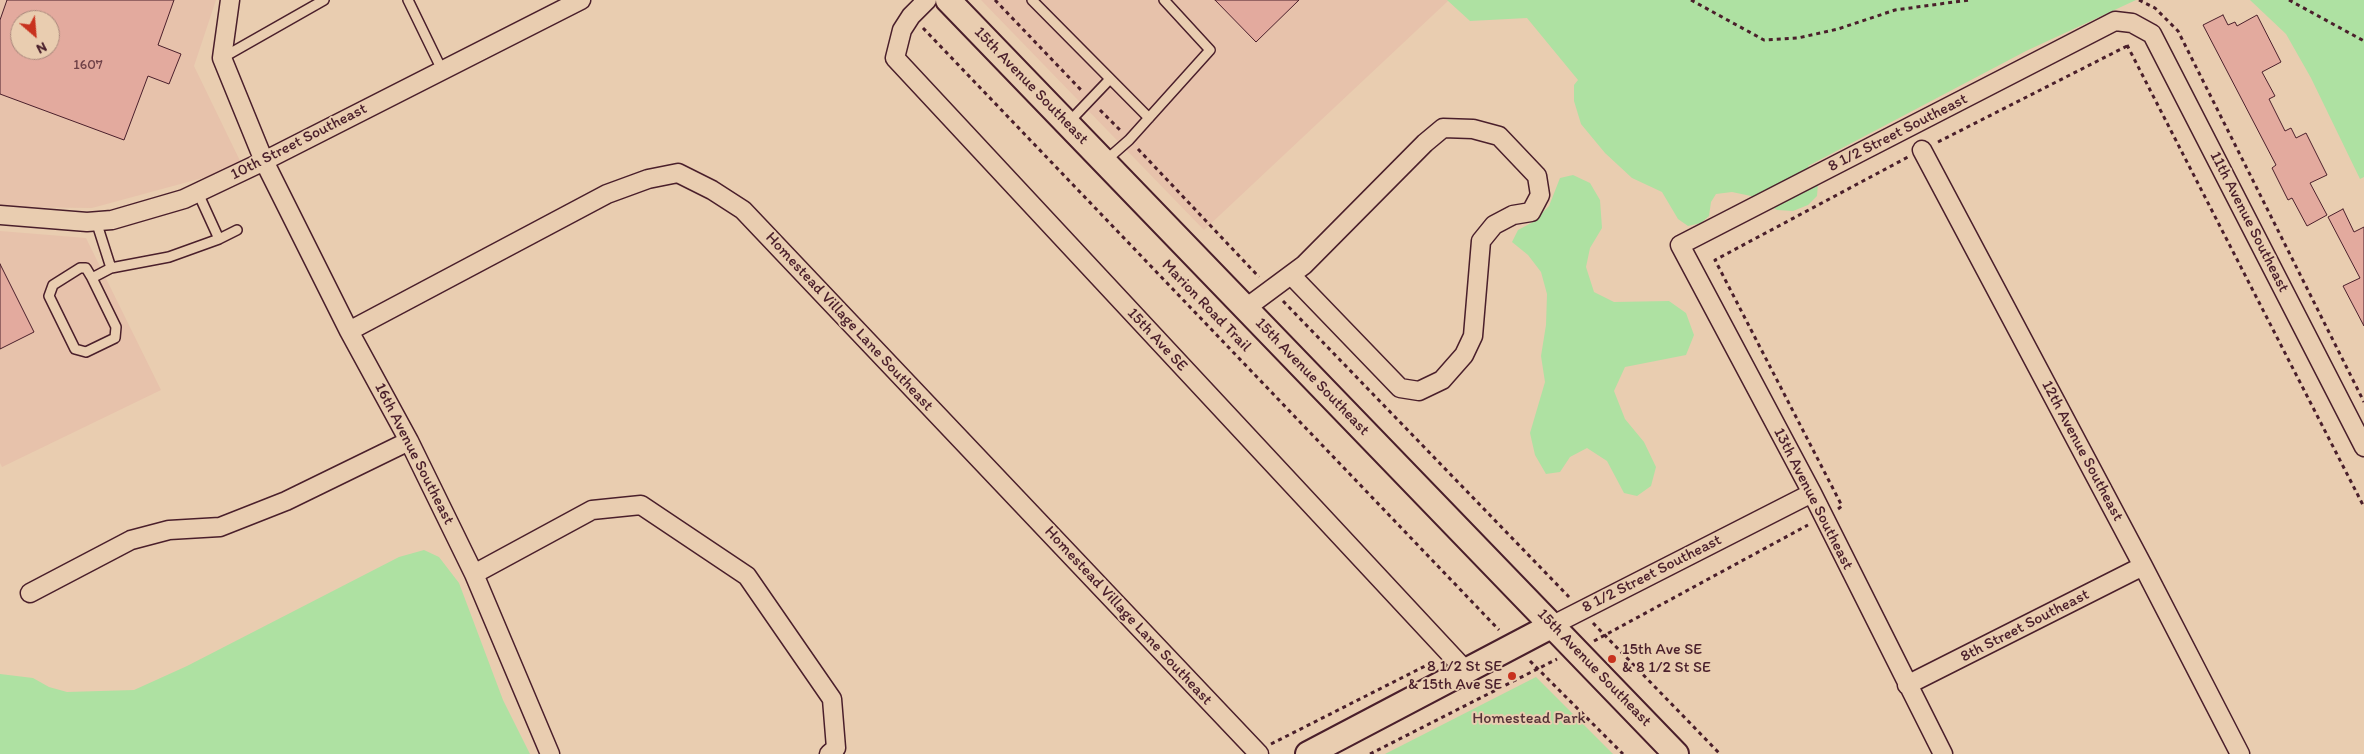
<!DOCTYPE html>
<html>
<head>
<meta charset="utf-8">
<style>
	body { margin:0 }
	#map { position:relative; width:2364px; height:754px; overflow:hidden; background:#e9cdb0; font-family:Itim,sans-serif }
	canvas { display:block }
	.north { position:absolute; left:10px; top:10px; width:50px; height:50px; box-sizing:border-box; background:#e9cdb0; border:1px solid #a9877b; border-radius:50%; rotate:153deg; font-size:14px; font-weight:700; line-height:20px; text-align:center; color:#4a1f2b }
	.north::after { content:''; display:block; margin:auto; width:18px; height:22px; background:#c8321e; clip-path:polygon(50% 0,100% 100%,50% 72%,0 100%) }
</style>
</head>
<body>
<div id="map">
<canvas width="2364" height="754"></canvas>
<div class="north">N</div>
</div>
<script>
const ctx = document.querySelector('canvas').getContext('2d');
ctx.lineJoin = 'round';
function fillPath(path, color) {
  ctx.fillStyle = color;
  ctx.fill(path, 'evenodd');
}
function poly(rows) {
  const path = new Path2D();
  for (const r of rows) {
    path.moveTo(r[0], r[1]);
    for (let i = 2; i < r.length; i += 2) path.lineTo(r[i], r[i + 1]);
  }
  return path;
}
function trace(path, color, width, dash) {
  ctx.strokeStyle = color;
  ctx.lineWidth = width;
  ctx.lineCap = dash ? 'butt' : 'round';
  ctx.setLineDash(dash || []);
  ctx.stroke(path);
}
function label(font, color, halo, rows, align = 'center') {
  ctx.font = font + ' Itim,sans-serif';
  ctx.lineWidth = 4;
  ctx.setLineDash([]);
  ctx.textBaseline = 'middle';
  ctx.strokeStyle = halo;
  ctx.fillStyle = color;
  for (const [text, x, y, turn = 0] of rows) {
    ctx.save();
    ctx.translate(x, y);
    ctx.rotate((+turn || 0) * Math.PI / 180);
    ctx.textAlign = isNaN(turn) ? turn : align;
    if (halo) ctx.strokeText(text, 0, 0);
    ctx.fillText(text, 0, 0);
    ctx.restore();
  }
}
const built = poly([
	[0,0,216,0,194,66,243,167,92,208,0,207],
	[20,20,50,20,50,50,20,50],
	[981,0,1449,0,1204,230],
	[0,231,86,238,161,390,2,467,0,463]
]);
const green = poly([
	[1447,0,2136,0,2026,51,1808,166,1813,170,1818,184,1817,196,1808,205,1793,211,1777,210,1751,196,1732,192,1716,194,1711,202,1709,216,1701,223,1688,226,1678,219,1662,192,1632,178,1605,153,1581,124,1574,101,1574,85,1578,80,1527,18,1470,21],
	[2250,0,2364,0,2364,177,2360,179,2311,78,2286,34],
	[1573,175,1590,183,1600,200,1602,228,1590,248,1586,267,1594,292,1614,302,1669,301,1686,313,1694,335,1686,355,1625,367,1614,391,1625,419,1644,442,1656,467,1651,486,1637,496,1624,493,1607,461,1587,448,1570,457,1560,472,1546,474,1535,455,1530,433,1545,382,1541,356,1546,325,1547,294,1541,272,1528,255,1512,242,1518,230,1533,222,1549,206,1560,178],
	[424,550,439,557,459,583,503,700,530,754,0,754,0,674,33,678,49,687,67,692,134,690,187,666,399,557],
	[1536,677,1613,754,1385,754]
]);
const building = poly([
	[7,0,174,0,158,45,181,54,169,84,148,76,124,140,0,94,0,20,7,0],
	[20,20,50,20,50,50,20,50,20,20],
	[1215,0,1299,0,1256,42,1215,0],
	[2223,15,2228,25,2235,22,2237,26,2257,15,2281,62,2262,72,2275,96,2269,99,2285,131,2291,128,2296,138,2306,133,2327,175,2310,183,2327,215,2307,226,2292,198,2288,200,2272,168,2276,165,2203,25,2223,15],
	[2343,209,2354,232,2364,227,2364,326,2343,286,2360,278,2328,217,2343,209],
	[0,264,34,332,0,349,0,264]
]);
const path = poly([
	[995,0,1082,91],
	[1691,0,1764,40,1798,38,1838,29,1895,10,1969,0],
	[2139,0,2155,8,2178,31,2364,402],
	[2289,0,2364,41],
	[923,28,1499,630],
	[2127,45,2364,507],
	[1100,110,1120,130],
	[1938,142,2127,46],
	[1138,149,1259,277],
	[1283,301,1569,597],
	[1838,509,1842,506,1715,260,1908,157],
	[1593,623,1720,754],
	[1594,641,1808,525],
	[1530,661,1623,754],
	[1271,744,1433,662],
	[1370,754,1557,659]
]);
const lane = poly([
	[408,0,442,70],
	[1032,0,1149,118],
	[222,58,324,0],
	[1069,122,1110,79],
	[1104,162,1129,140,1210,50,1164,0],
	[96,221,111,268,169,257,219,239,198,193],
	[219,239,237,230],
	[92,278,86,268,80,268,53,285,49,296,75,349,86,352,115,338,116,327,92,278,111,268]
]);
const street = poly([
	[230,0,222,58,264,161,349,331,409,441,474,574,550,754],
	[927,0,911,16,902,30,895,58,1466,671],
	[1922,150,2143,566,2240,754],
	[0,215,87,222,112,220,184,199,264,161,581,0],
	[1246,308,1304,265,1425,143,1443,128,1473,129,1499,136,1537,176,1540,195,1531,212,1513,215,1494,225,1481,241,1473,336,1464,355,1442,380,1419,391,1400,388,1291,275],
	[349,331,607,194,648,179,678,173,712,190,743,210,1259,754],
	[474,574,592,510,641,505,747,576,832,699,836,748,829,754],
	[30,593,131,540,169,530,220,527,286,501,409,441],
	[1553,625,1812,493],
	[1907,685,2143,566],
	[1943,754,1812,493,1680,245,2115,21,2132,23,2152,34,2364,447]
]);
const secondary = poly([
	[948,0,1676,754],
	[1308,754,1553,625]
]);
const markers = [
	[1612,659,5,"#c8321e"],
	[1512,676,5,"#c8321e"]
];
const numberNames = [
	["1607",88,65]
];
const streetNames = [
	["15th Avenue Southeast",1031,86,46],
	["8 1/2 Street Southeast",1898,133,-27],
	["10th Street Southeast",299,142,-27],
	["11th Avenue Southeast",2249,222,63],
	["Marion Road Trail",1206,306,46],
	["Homestead Village Lane Southeast",849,322,47],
	["15th Ave SE",1157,340,47],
	["15th Avenue Southeast",1312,377,46],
	["12th Avenue Southeast",2082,451,62],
	["16th Avenue Southeast",414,454,63],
	["13th Avenue Southeast",1813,499,63],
	["8 1/2 Street Southeast",1652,574,-27],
	["Homestead Village Lane Southeast",1128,616,47],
	["8th Street Southeast",2025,626,-27],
	["15th Avenue Southeast",1594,668,46]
];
const poiNames = [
	["15th Ave SE",1622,650],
	["& 8 1/2 St SE",1622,668],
	["8 1/2 St SE",1502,667,"right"],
	["& 15th Ave SE",1502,685,"right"]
];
const parkNames = [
	["Homestead Park",1529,719]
];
fillPath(built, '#e7c2ab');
fillPath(green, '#aee1a2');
fillPath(building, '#e3aa9e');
trace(building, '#4a1f2b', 1);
trace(lane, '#4a1f2b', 12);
trace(street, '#4a1f2b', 21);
trace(secondary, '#4a1f2b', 28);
trace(path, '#4a1f2b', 3, [4, 4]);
trace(lane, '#e9cdb0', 9);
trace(street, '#e9cdb0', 18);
trace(secondary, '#e9cdb0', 24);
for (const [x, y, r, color] of markers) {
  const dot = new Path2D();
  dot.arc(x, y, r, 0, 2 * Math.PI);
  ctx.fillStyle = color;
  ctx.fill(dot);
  trace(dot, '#e9cdb0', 2);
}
label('14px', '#704248', null, numberNames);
label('16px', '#4a1f2b', '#e9cdb0', streetNames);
label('16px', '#4a1f2b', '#e9cdb0', poiNames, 'left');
label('16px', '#543237', '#e9cdb0', parkNames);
</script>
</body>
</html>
